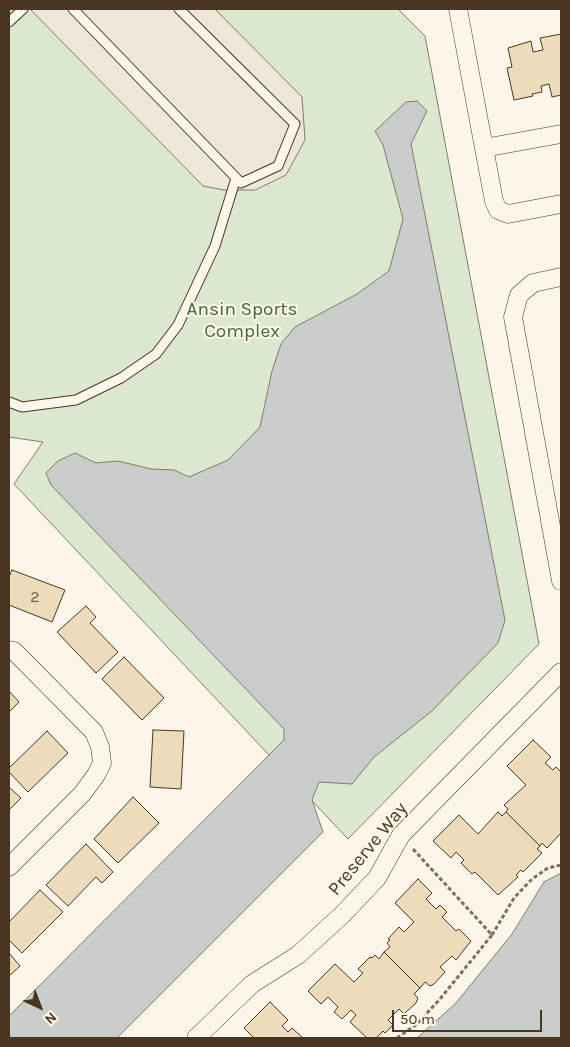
<!DOCTYPE html>
<html>
<head>
<meta charset="utf-8">
<style>
	body { margin:0 }
	#map { position:relative; width:570px; height:1047px; overflow:hidden; background:#fbf6e9; font-family:Karla,sans-serif }
	canvas { display:block }
	.frame { position:absolute; inset:0; border:10px solid #4a3520; pointer-events:none }
	.north { position:absolute; left:15px; top:982px; width:50px; height:50px; -webkit-text-stroke:4px #fbf6e9; paint-order:stroke; rotate:137deg; font-size:14px; font-weight:700; line-height:20px; text-align:center; color:#4a3520 }
	.north::after { content:''; display:block; margin:auto; width:18px; height:22px; background:#4a3520; clip-path:polygon(50% 0,100% 100%,50% 72%,0 100%) }
	.scale { position:absolute; left:392px; top:1010px; width:150px; height:22px; box-sizing:border-box; border:2px solid #4a3520; border-top:0; padding-left:6px; font-size:15px; line-height:18px; white-space:nowrap; color:#4a3520; -webkit-text-stroke:4px #fbf6e9; paint-order:stroke }
</style>
</head>
<body>
<div id="map">
<canvas width="570" height="1047"></canvas>
<div class="frame"></div>
<div class="north">N</div>
<div class="scale">50 m</div>
</div>
<script>
const ctx = document.querySelector('canvas').getContext('2d');
ctx.lineJoin = 'round';
function fillPath(path, color) {
  ctx.fillStyle = color;
  ctx.fill(path, 'evenodd');
}
function poly(rows) {
  const path = new Path2D();
  for (const r of rows) {
    path.moveTo(r[0], r[1]);
    for (let i = 2; i < r.length; i += 2) path.lineTo(r[i], r[i + 1]);
  }
  return path;
}
function trace(path, color, width, dash) {
  ctx.strokeStyle = color;
  ctx.lineWidth = width;
  ctx.lineCap = dash ? 'butt' : 'round';
  ctx.setLineDash(dash || []);
  ctx.stroke(path);
}
function label(font, color, halo, rows, align = 'center') {
  ctx.font = font + ' Karla,sans-serif';
  ctx.lineWidth = 4;
  ctx.setLineDash([]);
  ctx.textBaseline = 'middle';
  ctx.strokeStyle = halo;
  ctx.fillStyle = color;
  for (const [text, x, y, turn = 0] of rows) {
    ctx.save();
    ctx.translate(x, y);
    ctx.rotate((+turn || 0) * Math.PI / 180);
    ctx.textAlign = isNaN(turn) ? turn : align;
    if (halo) ctx.strokeText(text, 0, 0);
    ctx.fillText(text, 0, 0);
    ctx.restore();
  }
}
const green = poly([
	[9,9,398,9,425,36,539,644,348,839,14,484,43,442,9,437,9,9]
]);
const parking = poly([
	[30,9,215,9,302,97,305,140,286,175,255,190,224,190,203,186,30,9]
]);
const water = poly([
	[417,101,427,111,411,144,505,620,498,643,432,711,374,757,352,784,319,782,312,800,323,832,117,1038,9,1038,9,1016,284,740,284,729,51,485,46,473,58,461,75,453,96,463,118,461,151,469,174,470,189,477,228,460,260,427,272,371,281,344,295,327,357,294,389,271,403,219,383,145,375,131,406,102,417,101],
	[561,873,561,1038,417,1038,456,1003,512,934,544,882,561,873]
]);
const building = poly([
	[561,34,561,95,552,97,549,84,541,86,542,92,532,94,533,96,514,100,507,68,512,67,508,48,531,41,533,52,543,50,540,38,561,34],
	[12,570,65,590,52,622,9,605,9,577,12,570],
	[86,606,96,617,90,623,118,652,96,673,57,632,86,606],
	[124,657,164,698,142,720,102,679,124,657],
	[9,691,19,702,9,712,9,691],
	[153,730,184,731,181,789,150,787,153,730],
	[47,731,68,753,28,792,9,772,9,768,47,731],
	[533,740,551,757,545,763,553,770,556,767,561,772,561,833,547,848,542,843,540,846,506,812,508,809,504,805,526,785,507,766,533,740],
	[9,787,21,798,9,810,9,787],
	[133,797,159,823,118,863,94,839,133,797],
	[498,812,502,816,506,812,540,846,537,849,542,853,523,872,521,870,516,875,518,877,498,895,475,872,472,874,461,863,464,860,456,852,451,858,433,841,459,815,478,834,498,812],
	[86,844,113,872,102,883,96,877,68,906,46,885,86,844],
	[418,879,432,893,426,899,436,909,440,905,447,912,442,917,456,931,459,929,471,941,456,960,452,956,440,967,445,972,434,984,430,986,425,982,420,988,384,952,390,947,387,943,390,940,388,939,399,927,404,932,414,922,395,903,418,879],
	[40,890,63,912,22,953,9,940,9,922,40,890],
	[384,952,420,988,414,994,418,998,416,1003,404,1014,399,1009,388,1020,393,1025,385,1033,383,1031,376,1038,367,1038,350,1022,356,1015,351,1010,342,1019,334,1012,338,1007,328,997,321,1004,308,991,335,964,354,982,363,973,358,969,370,957,372,958,375,955,379,959,384,952],
	[9,953,20,966,9,976,9,953],
	[270,1002,288,1020,282,1026,288,1032,292,1028,303,1038,254,1038,244,1028,270,1002]
]);
const path = poly([
	[492,935,514,898,532,879,548,868,561,865],
	[397,1038,417,1024,440,999,492,935,413,849]
]);
const service = poly([
	[73,9,241,183,278,166,295,124,179,9],
	[9,22,23,9],
	[9,402,22,407,76,400,121,378,156,354,178,325,215,246,236,178]
]);
const minor = poly([
	[458,9,484,148],
	[561,134,484,148,494,201,498,210,508,214,561,204],
	[561,277,533,283,519,295,513,317,561,581],
	[9,650,14,651,94,732,100,747,102,763,96,775,82,794,9,867],
	[196,1038,252,984,298,955,342,915,377,878,401,835,561,672]
]);
const numberNames = [
	["2",35,597]
];
const parkNames = [
	["Ansin Sports",242,310],
	["Complex",242,332]
];
const streetNames = [
	["Preserve Way",368,849,-51]
];
fillPath(green, '#dce7d0');
trace(green, '#887966', 1);
fillPath(parking, '#ede7d9');
trace(parking, '#887966', 1);
fillPath(water, '#c9cecd');
trace(water, '#887966', 1);
fillPath(building, '#ecdcbc');
trace(building, '#4a3520', 1);
trace(service, '#4a3520', 11);
trace(minor, '#4a3520', 19);
trace(path, '#7f6f5c', 3, [4, 2.5]);
trace(service, '#fbf6e9', 9);
trace(minor, '#fbf6e9', 18);
label('16px', '#725f47', null, numberNames);
label('19px', '#436837', '#fbf6e9', parkNames);
label('19px', '#4a3520', '#fbf6e9', streetNames);
</script>
</body>
</html>
